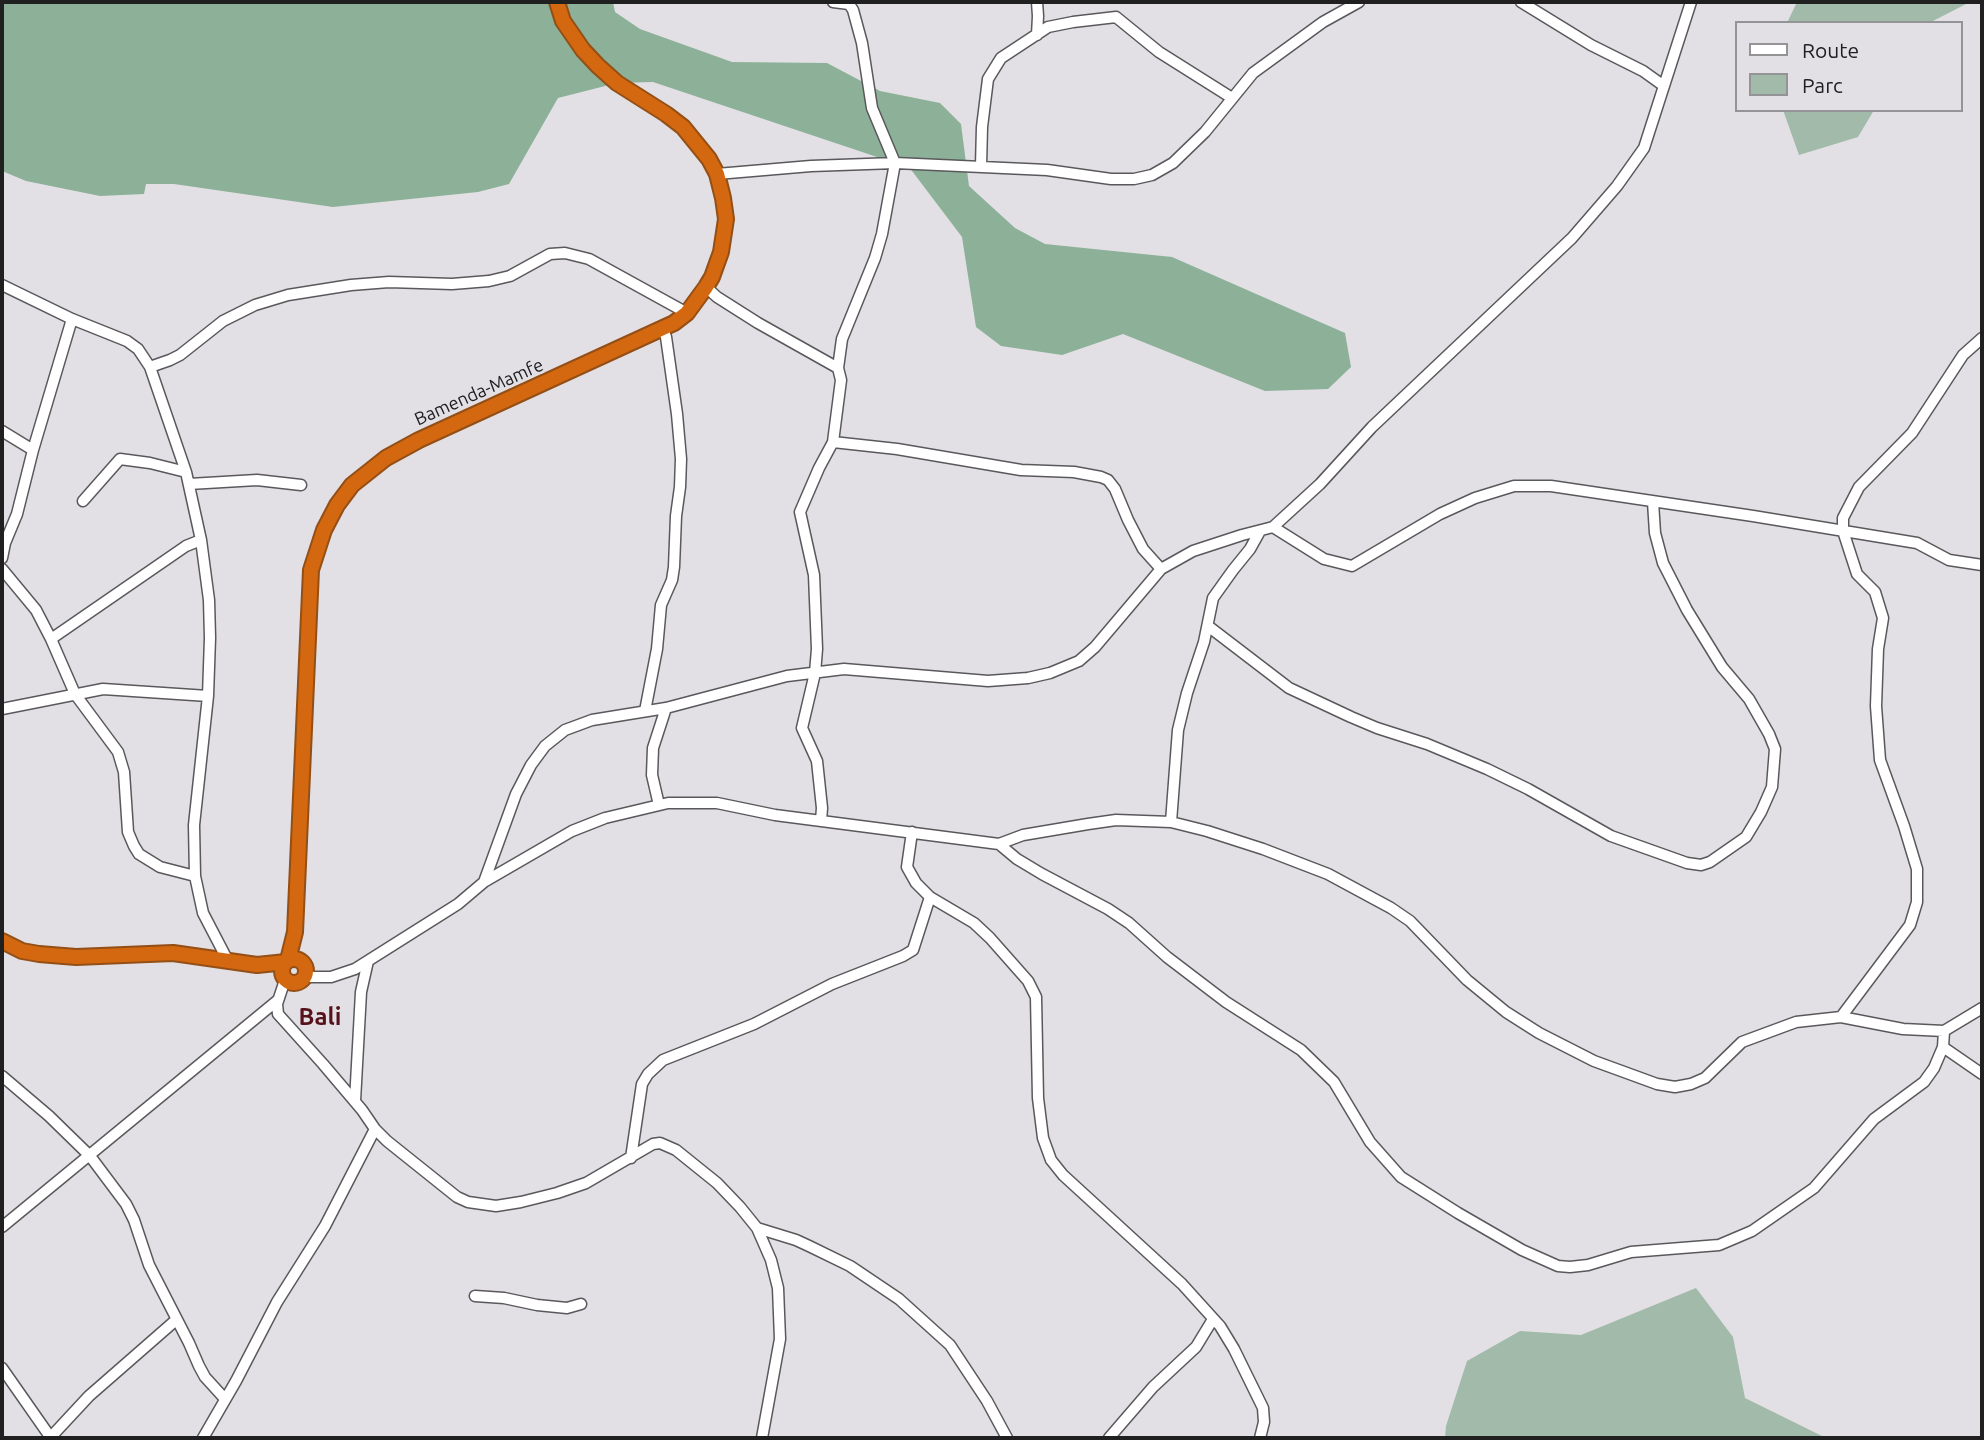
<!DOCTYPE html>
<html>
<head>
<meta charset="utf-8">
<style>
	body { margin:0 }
	#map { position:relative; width:1984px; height:1440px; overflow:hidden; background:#e2e0e4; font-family:Ubuntu,sans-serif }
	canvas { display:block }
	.frame { position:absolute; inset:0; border:4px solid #202021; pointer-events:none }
	.legend { position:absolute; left:1735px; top:21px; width:228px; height:91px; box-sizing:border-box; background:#e2e0e4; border:2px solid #949396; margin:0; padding:9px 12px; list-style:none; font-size:21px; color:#202021 }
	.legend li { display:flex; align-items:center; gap:14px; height:35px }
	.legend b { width:35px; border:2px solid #949396 }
</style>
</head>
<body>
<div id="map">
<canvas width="1984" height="1440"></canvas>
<div class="frame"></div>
<ul class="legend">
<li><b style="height:9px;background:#fff"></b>Route</li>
<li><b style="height:19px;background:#a1baa9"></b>Parc</li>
</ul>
</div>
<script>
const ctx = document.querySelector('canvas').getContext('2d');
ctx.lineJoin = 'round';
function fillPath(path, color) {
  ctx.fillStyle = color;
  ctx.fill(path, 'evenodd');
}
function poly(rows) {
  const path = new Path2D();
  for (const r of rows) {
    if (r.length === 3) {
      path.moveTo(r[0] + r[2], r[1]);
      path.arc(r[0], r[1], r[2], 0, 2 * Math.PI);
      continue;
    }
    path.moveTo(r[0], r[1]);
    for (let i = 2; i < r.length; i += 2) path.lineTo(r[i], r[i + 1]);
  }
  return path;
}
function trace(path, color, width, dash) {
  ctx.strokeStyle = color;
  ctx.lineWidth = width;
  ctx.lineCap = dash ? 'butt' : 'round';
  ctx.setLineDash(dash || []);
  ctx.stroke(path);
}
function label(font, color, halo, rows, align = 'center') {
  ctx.font = font + ' Ubuntu,sans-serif';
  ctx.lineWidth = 5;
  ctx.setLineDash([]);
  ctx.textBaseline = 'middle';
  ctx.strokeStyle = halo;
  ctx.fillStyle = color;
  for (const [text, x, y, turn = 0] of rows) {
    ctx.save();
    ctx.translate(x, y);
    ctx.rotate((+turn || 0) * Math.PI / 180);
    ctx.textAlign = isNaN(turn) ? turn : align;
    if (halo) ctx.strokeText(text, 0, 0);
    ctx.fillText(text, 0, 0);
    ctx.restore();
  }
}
const green = poly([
	[1797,2,1970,2,1929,23,1787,23],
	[1783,110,1874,110,1858,137,1799,155],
	[1696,1288,1733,1337,1745,1398,1826,1438,1445,1438,1446,1426,1467,1361,1520,1331,1581,1335]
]);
const forest = poly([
	[2,2,613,2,615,12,640,29,732,62,827,63,880,91,940,103,961,124,969,186,1015,228,1045,244,1172,257,1345,333,1351,367,1328,389,1265,391,1123,334,1062,355,1001,346,976,327,962,237,906,163,895,163,653,82,617,83,558,98,509,184,478,192,333,207,174,184,146,184,144,194,100,196,26,181,2,171]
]);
const minor = poly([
	[833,2,849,4,853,10,862,43,872,108,895,163,882,234,875,258,842,339,838,368],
	[1037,2,1038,16,1037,35],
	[1521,2,1591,45,1643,71,1664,86],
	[981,166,982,127,988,79,1001,58,1048,27,1073,22,1116,17,1159,52,1232,98],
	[717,174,811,166,895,163,1047,170,1111,179,1134,179,1152,175,1173,163,1205,132,1253,73,1323,22,1359,2],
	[2,285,72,319,127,341,138,349,150,367,186,472,201,540,209,600,210,638,208,696,194,825,195,876,203,913,228,961],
	[706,287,717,297,758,323,838,368,841,380,833,442,819,468,800,512,814,575,817,649,815,673,802,728,817,761,822,808,821,821],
	[150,367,170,360,180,355,223,321,255,305,288,295,351,285,389,282,452,284,489,281,510,276,550,254,565,253,589,259,687,313],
	[2,431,33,450],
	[833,442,897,449,1021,470,1074,472,1101,477,1108,480,1115,489,1128,520,1143,549,1161,569],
	[189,484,257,480,301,485],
	[83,501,120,459,150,463,186,472],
	[1273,527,1324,559,1352,566,1440,514,1475,498,1514,486,1551,486,1753,516,1917,543,1949,560,1982,565],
	[2,558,5,543,17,514,33,450,72,319],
	[2,569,36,610,51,639,75,694,118,752,124,772,128,832,134,846,139,854,160,867,195,876],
	[1208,626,1289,688,1351,717,1377,728,1427,744,1487,769,1528,789,1611,836,1687,863,1701,865,1710,862,1746,837,1761,812,1772,787,1775,749,1769,734,1749,699,1722,667,1687,610,1663,563,1655,533,1653,502],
	[51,639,186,546,201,540],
	[2,709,103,689,208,696],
	[645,711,657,649,661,605,672,580,674,567,676,516,680,487,681,459,677,414,666,337,663,329],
	[659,805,652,775,653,748,666,708],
	[1171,822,1178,730,1187,693,1204,642,1213,598,1233,570,1250,549,1260,531],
	[912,832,907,867,916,883,930,897,974,923,990,938,1028,981,1036,997,1038,1098,1043,1138,1051,1160,1063,1175,1182,1284,1220,1326,1234,1349,1263,1408,1264,1422,1260,1438],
	[999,844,1017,859,1042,874,1108,909,1129,923,1167,957,1226,1002,1301,1050,1334,1082,1370,1142,1401,1177,1458,1213,1522,1250,1558,1266,1570,1267,1588,1265,1631,1252,1719,1245,1752,1231,1814,1188,1874,1119,1924,1082,1934,1068,1943,1047],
	[484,882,572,831,605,818,668,803,717,803,775,815,999,844,1023,835,1088,824,1116,820,1171,822,1207,831,1263,849,1328,874,1391,908,1410,921,1467,980,1506,1012,1539,1033,1594,1061,1657,1084,1675,1087,1691,1084,1705,1078,1742,1042,1796,1022,1841,1017,1903,1029,1944,1031,1982,1008],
	[306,977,331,977,355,969,458,904,484,882,516,794,531,765,545,746,565,730,592,720,666,708,787,676,844,669,988,681,1028,678,1050,673,1079,661,1095,647,1161,569,1193,551,1242,535,1273,527,1320,484,1372,427,1572,238,1617,186,1644,148,1691,2],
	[285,980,277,1004,278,1014,323,1064,362,1110,375,1129,387,1141,457,1197,468,1202,496,1206,521,1202,557,1193,586,1183,653,1144,660,1143,676,1150,717,1183,740,1207,757,1228,771,1260,778,1288,780,1339,762,1438],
	[1841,1017,1910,925,1917,902,1917,869,1904,826,1880,760,1876,706,1878,649,1883,618,1875,592,1857,574,1843,531,1843,518,1859,487,1912,433,1963,355,1982,338],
	[1944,1031,1943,1047,1982,1074],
	[2,1076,49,1116,90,1156,126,1204,134,1220,149,1265,189,1343,199,1366,205,1377,225,1399],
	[355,1101,361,992,368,961],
	[631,1158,642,1084,648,1074,663,1060,754,1024,832,984,903,956,913,950,930,897],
	[2,1227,278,1000],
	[757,1228,796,1240,809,1246,850,1266,899,1299,950,1345,987,1401,1007,1438],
	[475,1296,504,1298,537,1305,567,1308,581,1304],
	[2,1368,51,1438],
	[50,1438,89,1396,176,1320],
	[203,1438,236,1381,277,1302,325,1226,375,1129],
	[1109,1438,1153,1387,1196,1347,1213,1319]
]);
const highway = poly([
	[2,941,22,951,39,954,76,957,173,953,257,965,286,962],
	[294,971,12],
	[288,960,295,932,311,570,324,530,337,505,352,485,386,458,419,440,674,323,687,313,706,287,712,277,721,252,726,219,723,198,717,174,709,159,683,127,666,114,617,83,598,66,583,50,563,21,557,2]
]);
const streetNames = [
	["Bamenda-Mamfe",479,392,-24]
];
const districtNames = [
	["Bali",320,1017]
];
fillPath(green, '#a1baa9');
fillPath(forest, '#8cb198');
trace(minor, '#5a585c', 13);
trace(highway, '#944f16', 18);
trace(minor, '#fff', 10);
trace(highway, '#d36810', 14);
label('18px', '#202021', '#e2e0e4', streetNames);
label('bold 24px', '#56111b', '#e2e0e4', districtNames);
</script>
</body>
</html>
